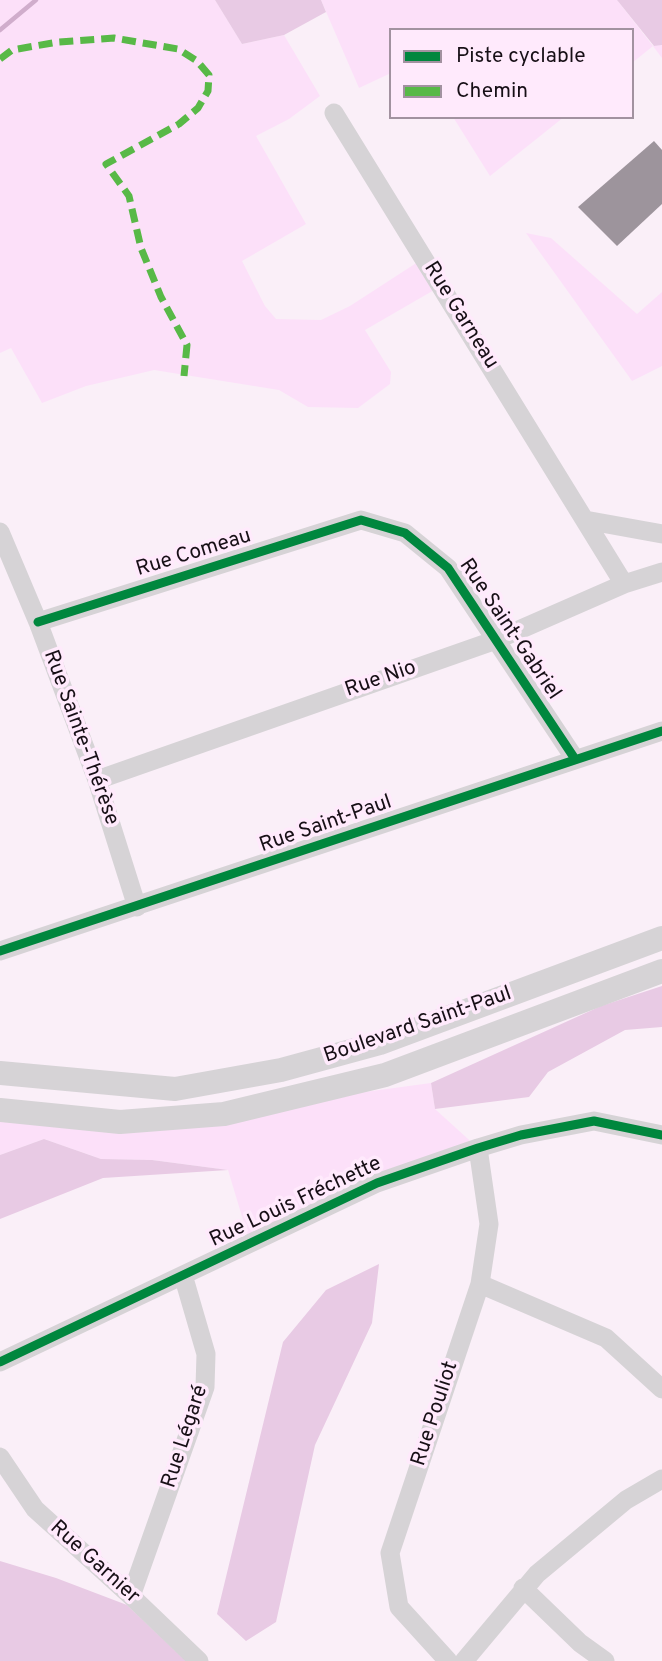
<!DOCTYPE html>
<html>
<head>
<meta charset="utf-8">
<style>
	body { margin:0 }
	#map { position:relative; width:662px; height:1661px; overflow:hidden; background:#faeff8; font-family:Overpass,sans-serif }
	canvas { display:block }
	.legend { position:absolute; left:389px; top:28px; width:245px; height:91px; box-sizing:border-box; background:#ffeafc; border:2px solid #a292a0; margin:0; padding:9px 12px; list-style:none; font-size:21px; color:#170f16 }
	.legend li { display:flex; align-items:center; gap:14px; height:35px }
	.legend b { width:35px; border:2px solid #a292a0 }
</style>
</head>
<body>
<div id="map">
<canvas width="662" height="1661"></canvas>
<ul class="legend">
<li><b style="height:9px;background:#00873e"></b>Piste cyclable</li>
<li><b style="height:9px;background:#58b947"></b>Chemin</li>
</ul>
</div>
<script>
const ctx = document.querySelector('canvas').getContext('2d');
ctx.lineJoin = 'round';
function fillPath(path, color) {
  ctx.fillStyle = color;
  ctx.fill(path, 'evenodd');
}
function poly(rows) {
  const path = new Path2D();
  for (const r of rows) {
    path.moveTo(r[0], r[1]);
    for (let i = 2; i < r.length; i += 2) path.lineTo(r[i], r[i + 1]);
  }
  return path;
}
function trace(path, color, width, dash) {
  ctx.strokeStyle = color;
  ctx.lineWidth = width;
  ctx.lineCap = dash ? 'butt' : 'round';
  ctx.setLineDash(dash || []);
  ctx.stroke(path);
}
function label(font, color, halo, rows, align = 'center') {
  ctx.font = font + ' Overpass,sans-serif';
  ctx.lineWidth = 7;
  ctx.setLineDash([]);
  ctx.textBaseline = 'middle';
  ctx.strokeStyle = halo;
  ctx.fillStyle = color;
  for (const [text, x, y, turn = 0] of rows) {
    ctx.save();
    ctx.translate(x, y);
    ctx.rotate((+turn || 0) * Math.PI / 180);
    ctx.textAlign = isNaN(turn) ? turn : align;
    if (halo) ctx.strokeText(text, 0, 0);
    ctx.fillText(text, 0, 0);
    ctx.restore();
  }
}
const green = poly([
	[0,0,215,0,242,44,284,35,320,96,289,119,256,136,306,224,242,261,265,306,276,319,321,320,350,306,424,258,441,286,365,330,391,372,390,384,358,408,308,407,279,390,154,370,86,386,42,403,11,348,0,353],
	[321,0,617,0,653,46,662,45,662,58,653,46,632,63,632,30,391,30,391,73,359,88],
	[453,117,564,117,490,176],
	[526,233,551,238,637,314,662,292,662,366,632,381],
	[431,1083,435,1109,478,1148,250,1243,228,1170,152,1160,101,1159,44,1139,0,1155,0,1112,75,1123,313,1099]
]);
const forest = poly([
	[215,0,321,0,326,12,284,35,242,44],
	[617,0,662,0,662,45,654,46],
	[662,986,662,1027,625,1030,548,1072,529,1097,435,1109,431,1083,601,1006],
	[44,1139,101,1159,152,1160,228,1170,103,1178,0,1219,0,1155],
	[379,1264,372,1323,315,1445,276,1622,246,1641,217,1614,283,1342,326,1290],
	[0,1561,56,1578,127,1605,186,1661,0,1661]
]);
const stream = poly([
	[0,30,36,0]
]);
const building = poly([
	[654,141,662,150,662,204,617,246,578,207]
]);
const minor = poly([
	[334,113,624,584],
	[585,520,662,534],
	[0,532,38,622,97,780,137,907],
	[38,622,361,520,405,533,448,568,575,759],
	[97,780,496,640,624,584,662,572],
	[0,951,662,731],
	[480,1284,606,1338,662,1389],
	[0,1362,377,1183,478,1148,521,1135,594,1121,662,1135],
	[0,1457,35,1509,131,1596,199,1661],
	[523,1588,580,1643,605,1661],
	[131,1596,205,1387,206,1354,183,1275],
	[448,1661,399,1607,390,1553,480,1284,489,1224,478,1148],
	[464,1661,537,1574,626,1500,662,1479]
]);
const major = poly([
	[0,1073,175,1089,281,1070,380,1043,662,938],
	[0,1110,120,1122,224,1114,385,1075,662,971]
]);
const quiet = poly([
	[0,59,12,50,58,42,114,38,178,49,197,61,209,75,208,91,198,108,179,124,106,164,129,196,141,248,161,297,187,345,184,376]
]);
const cycleway = poly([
	[38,622,361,520,405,533,448,568,575,759],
	[0,951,662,731],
	[0,1362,377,1183,478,1148,521,1135,594,1121,662,1135]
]);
const streetNames = [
	["Rue Garneau",460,316,58],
	["Rue Comeau",194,554,-17],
	["Rue Saint-Gabriel",509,630,56],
	["Rue Nio",381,680,-19],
	["Rue Sainte-Thérèse",80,738,70],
	["Rue Saint-Paul",326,825,-19],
	["Boulevard Saint-Paul",418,1026,-19],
	["Rue Louis Fréchette",296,1203,-25],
	["Rue Pouliot",436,1414,-72],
	["Rue Légaré",186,1437,-72],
	["Rue Garnier",94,1563,42]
];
fillPath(green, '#fce0f9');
fillPath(forest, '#e8cae4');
trace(stream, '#d0adcc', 4.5);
fillPath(building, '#9d949c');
trace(minor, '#d6d3d6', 19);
trace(major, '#d6d3d6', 24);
trace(quiet, '#58b947', 7, [14, 7]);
trace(cycleway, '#00873e', 9);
label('21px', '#170f16', '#ffeafc', streetNames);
</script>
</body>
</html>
